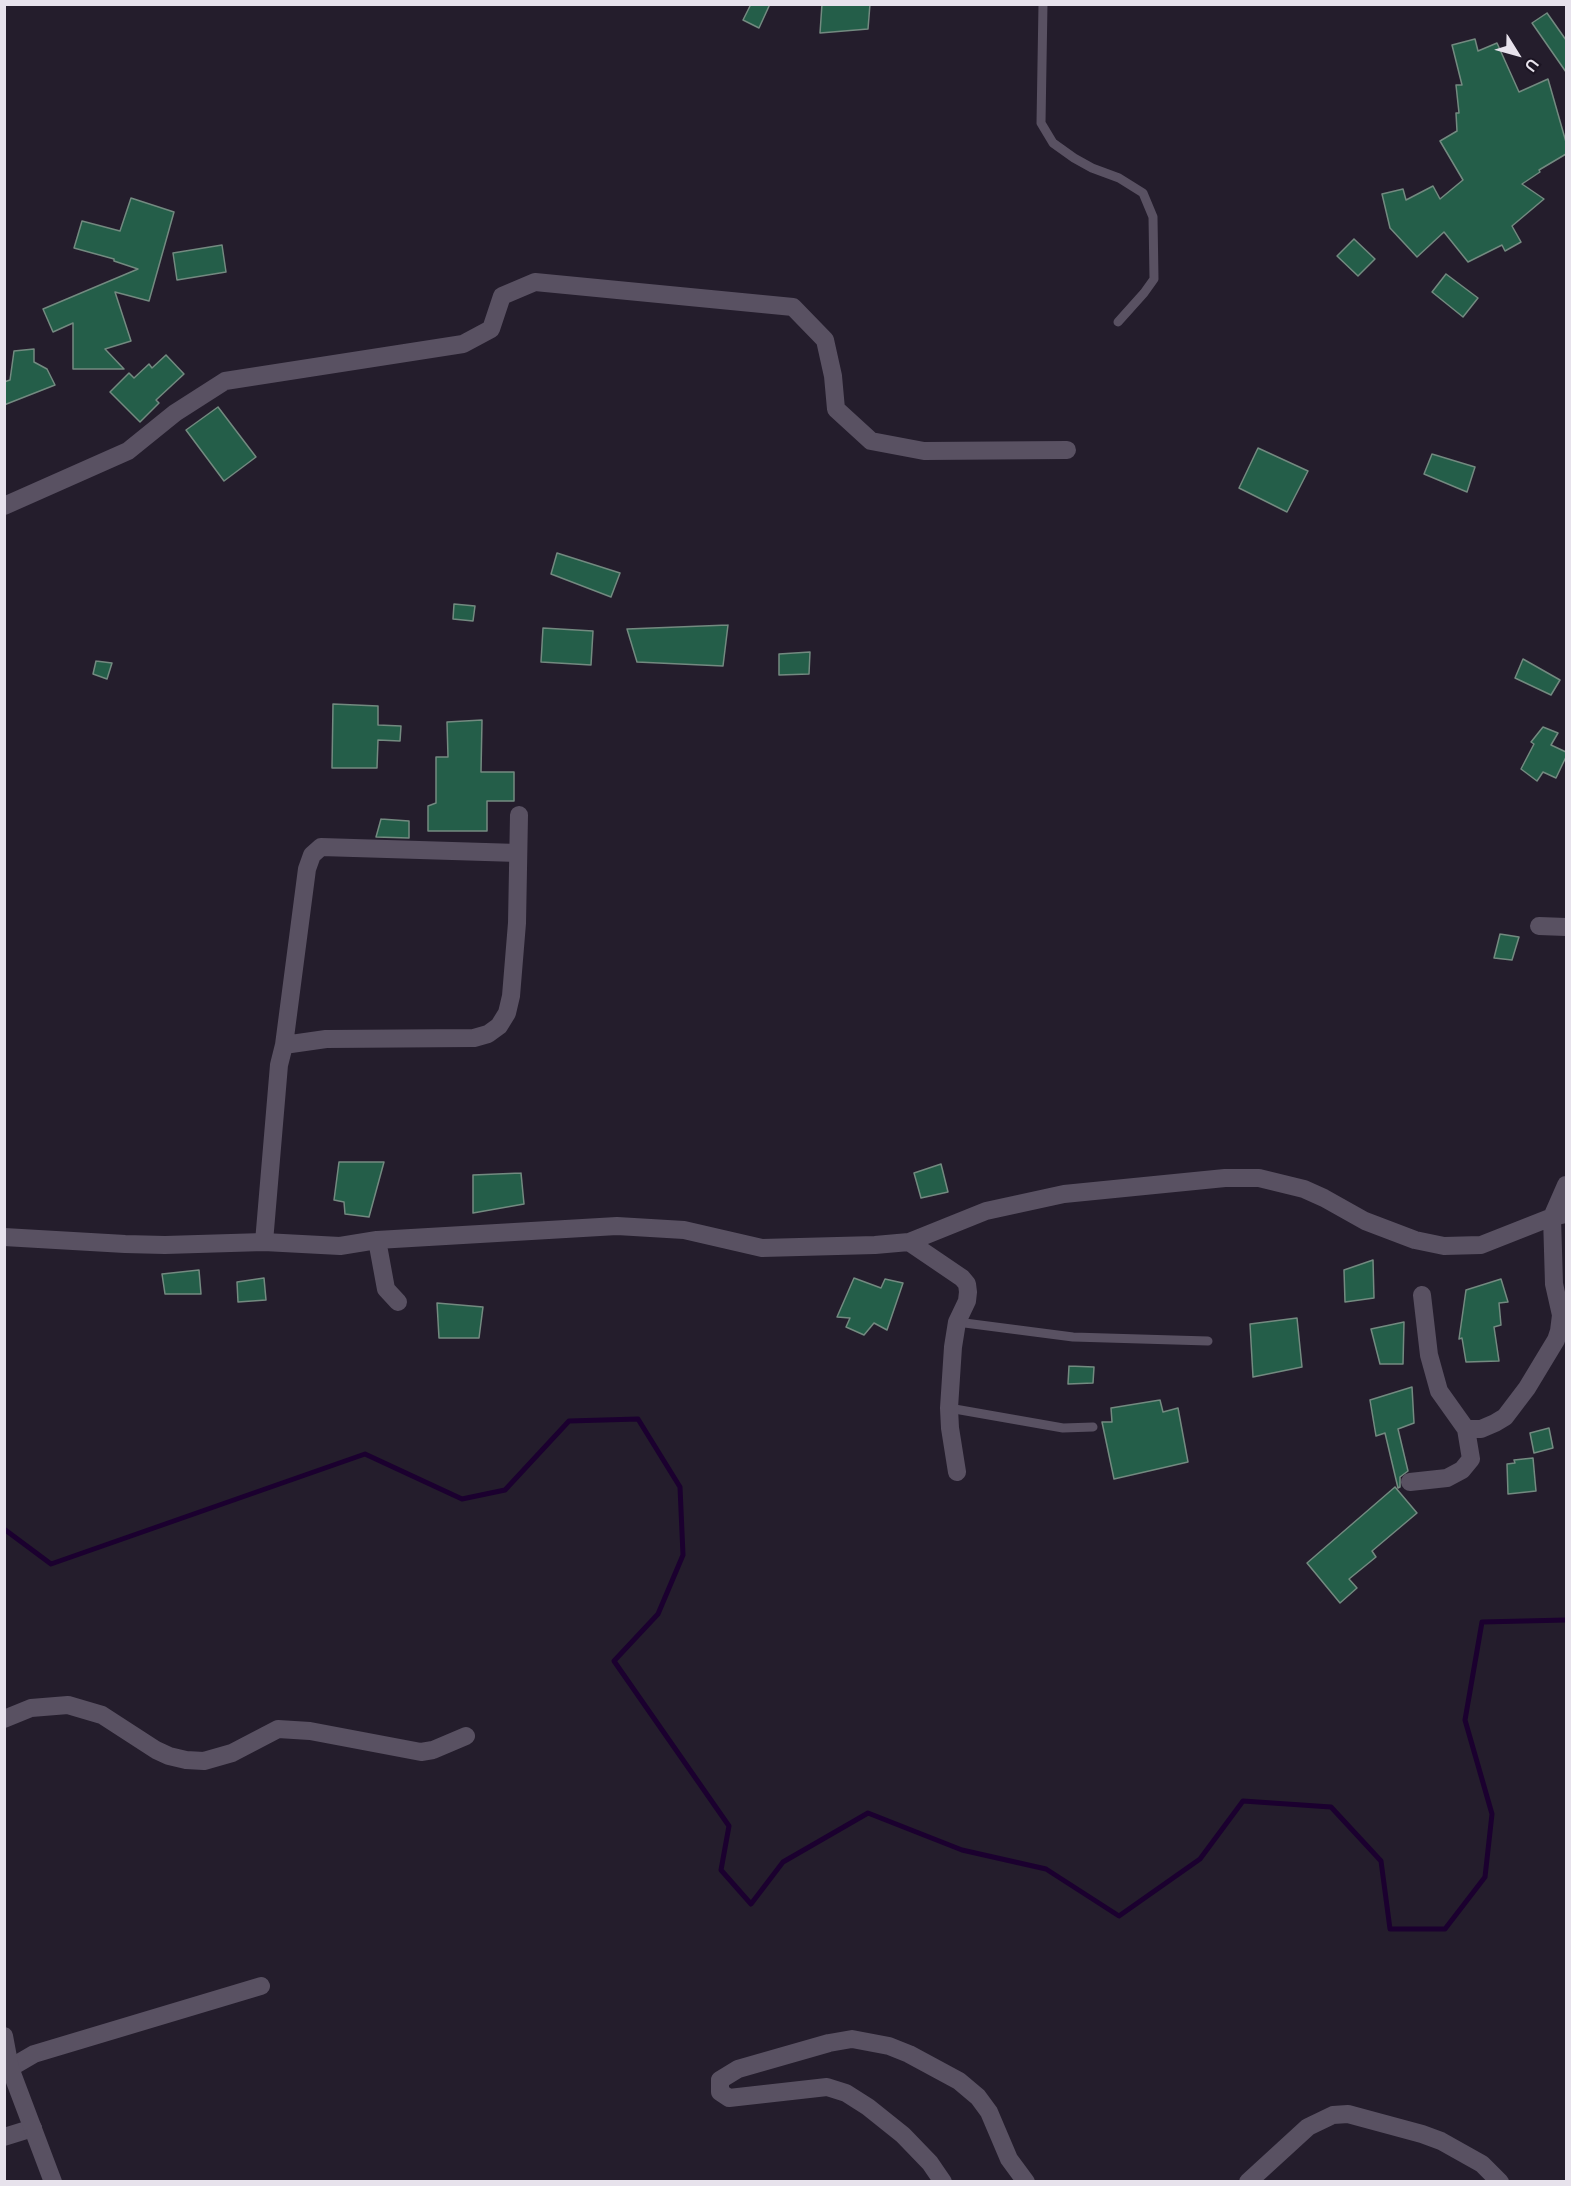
<!DOCTYPE html>
<html>
<head>
<meta charset="utf-8">
<style>
	body { margin:0 }
	#map { position:relative; width:1571px; height:2186px; overflow:hidden; background:#241d2c; font-family:Cabin,sans-serif }
	canvas { display:block }
	.frame { position:absolute; inset:0; border:6px solid #e7e2ec; pointer-events:none }
	.north { position:absolute; left:1487px; top:24px; width:60px; height:60px; -webkit-text-stroke:4px #1b1422; paint-order:stroke; rotate:127deg; font-size:16px; font-weight:700; line-height:24px; text-align:center; color:#e7e2ec }
	.north::after { content:''; display:block; margin:auto; width:21px; height:27px; background:#e7e2ec; clip-path:polygon(50% 0,100% 100%,50% 72%,0 100%) }
</style>
</head>
<body>
<div id="map">
<canvas width="1571" height="2186"></canvas>
<div class="frame"></div>
<div class="north">U</div>
</div>
<script>
const ctx = document.querySelector('canvas').getContext('2d');
ctx.lineJoin = 'round';
function poly(rows) {
  const path = new Path2D();
  for (const r of rows) {
    path.moveTo(r[0], r[1]);
    for (let i = 2; i < r.length; i += 2) path.lineTo(r[i], r[i + 1]);
  }
  return path;
}
function trace(path, color, width, dash) {
  ctx.strokeStyle = color;
  ctx.lineWidth = width;
  ctx.lineCap = dash ? 'butt' : 'round';
  ctx.setLineDash(dash || []);
  ctx.stroke(path);
}
function fillPath(path, color) {
  ctx.fillStyle = color;
  ctx.fill(path, 'evenodd');
}
const stream = poly([
	[4,1529,51,1564,365,1454,462,1499,505,1490,569,1421,638,1419,680,1487,683,1555,658,1614,614,1661,729,1826,721,1870,751,1904,783,1862,868,1813,962,1850,1046,1869,1119,1916,1200,1859,1243,1801,1331,1807,1381,1861,1390,1929,1445,1929,1485,1877,1492,1814,1465,1720,1482,1622,1566,1620]
]);
const building = poly([
	[751,4,770,4,759,28,743,20,751,4],
	[822,4,870,4,868,29,820,33,822,4],
	[1547,13,1566,40,1566,72,1532,23,1547,13],
	[1475,39,1478,51,1497,43,1519,92,1548,79,1566,142,1566,154,1539,170,1540,172,1522,184,1544,199,1512,226,1521,242,1505,251,1502,245,1468,262,1444,232,1417,257,1390,228,1382,194,1403,189,1406,200,1433,186,1440,199,1463,180,1440,141,1457,131,1456,113,1459,113,1456,85,1462,85,1452,45,1475,39],
	[131,198,174,212,149,301,115,292,131,341,105,349,124,369,73,369,73,323,53,332,43,309,138,269,114,261,114,259,74,248,82,221,120,231,131,198],
	[1354,239,1375,259,1358,276,1337,256,1354,239],
	[222,245,226,272,177,280,173,253,222,245],
	[1446,274,1478,298,1463,317,1432,292,1446,274],
	[34,349,34,362,47,369,55,385,4,405,4,382,10,380,14,351,34,349],
	[166,355,184,374,156,400,159,403,140,422,110,392,129,373,134,378,149,364,152,368,166,355],
	[218,407,256,457,224,481,186,430,218,407],
	[1258,448,1308,471,1287,512,1239,488,1258,448],
	[1432,454,1475,467,1467,492,1424,474,1432,454],
	[557,553,620,573,611,597,551,574,557,553],
	[454,604,475,606,473,621,453,619,454,604],
	[728,625,723,666,637,662,627,629,728,625],
	[543,628,593,631,591,665,541,662,543,628],
	[810,652,809,674,779,675,779,654,810,652],
	[1523,659,1560,680,1551,695,1515,678,1523,659],
	[96,661,112,663,107,679,93,674,96,661],
	[333,704,378,706,378,725,401,726,400,741,378,740,377,768,332,768,333,704],
	[482,720,481,772,514,772,514,801,487,801,487,831,428,831,428,806,436,803,436,757,448,757,447,722,482,720],
	[1543,727,1558,733,1551,745,1566,752,1566,757,1556,778,1543,772,1537,781,1521,769,1534,744,1531,742,1543,727],
	[381,819,409,821,409,838,376,837,381,819],
	[1500,934,1519,937,1512,960,1494,958,1500,934],
	[339,1162,384,1162,369,1217,345,1214,344,1202,334,1200,339,1162],
	[941,1164,948,1192,921,1198,914,1173,941,1164],
	[521,1173,524,1204,473,1213,473,1175,521,1173],
	[1373,1260,1374,1298,1345,1302,1344,1270,1373,1260],
	[199,1270,201,1294,165,1294,162,1274,199,1270],
	[264,1278,266,1300,238,1302,237,1282,264,1278],
	[854,1278,881,1288,885,1279,903,1283,887,1330,874,1323,864,1335,846,1327,850,1318,837,1317,854,1278],
	[1501,1279,1508,1302,1499,1303,1501,1325,1494,1327,1499,1361,1466,1362,1462,1338,1459,1339,1466,1290,1501,1279],
	[437,1303,483,1307,479,1338,439,1338,437,1303],
	[1297,1318,1302,1367,1253,1377,1250,1324,1297,1318],
	[1404,1322,1403,1364,1380,1364,1371,1329,1404,1322],
	[1069,1366,1094,1367,1093,1383,1068,1384,1069,1366],
	[1412,1387,1414,1423,1398,1429,1408,1471,1400,1477,1400,1487,1398,1488,1385,1433,1376,1436,1370,1400,1412,1387],
	[1160,1400,1163,1412,1178,1408,1188,1462,1114,1479,1102,1422,1112,1422,1111,1408,1160,1400],
	[1549,1428,1553,1448,1534,1453,1530,1433,1549,1428],
	[1533,1458,1536,1491,1508,1494,1507,1464,1515,1463,1514,1460,1533,1458],
	[1395,1487,1417,1513,1372,1551,1376,1557,1349,1579,1357,1588,1340,1603,1307,1563,1395,1487]
]);
const service = poly([
	[1043,4,1041,123,1053,143,1074,158,1092,168,1119,178,1143,193,1153,217,1154,279,1144,293,1118,322],
	[957,1322,1073,1337,1208,1341],
	[949,1408,1063,1428,1093,1427]
]);
const minor = poly([
	[4,506,128,451,175,413,225,381,463,344,491,329,502,296,535,282,793,307,825,340,833,376,836,409,871,441,924,451,1067,450],
	[1539,926,1566,927],
	[284,1045,307,869,312,855,321,847,518,853],
	[4,1237,125,1244,165,1245,264,1242,340,1246,377,1240,617,1226,684,1230,762,1248,875,1245,909,1242,986,1211,1064,1194,1225,1178,1259,1178,1304,1189,1324,1198,1365,1221,1415,1240,1444,1246,1481,1245,1552,1217,1566,1214],
	[377,1240,386,1289,398,1302],
	[264,1242,279,1065,284,1045,326,1039,474,1038,488,1034,499,1026,507,1013,511,996,517,923,519,815],
	[909,1242,962,1278,967,1284,968,1292,967,1301,957,1322,953,1347,949,1408,950,1428,957,1472],
	[1422,1295,1429,1355,1439,1391,1466,1429,1481,1429,1495,1423,1505,1417,1527,1388,1556,1340,1559,1331,1561,1315,1554,1284,1552,1217,1566,1185],
	[1410,1482,1447,1478,1462,1470,1471,1459,1466,1429],
	[4,1719,31,1708,68,1705,102,1715,156,1750,169,1756,186,1760,204,1761,232,1753,278,1729,310,1731,421,1752,433,1750,466,1736],
	[10,2068,34,2054,261,1986],
	[4,2137,33,2128],
	[943,2182,930,2163,903,2135,868,2107,846,2093,827,2087,729,2098,720,2092,720,2080,738,2069,829,2043,852,2039,889,2046,909,2054,959,2081,978,2097,989,2112,1009,2159,1026,2182],
	[1248,2182,1308,2127,1333,2115,1348,2114,1422,2134,1441,2141,1482,2164,1500,2182]
]);
const secondary = poly([
	[4,2036,10,2068,53,2182]
]);
trace(stream, '#1b002f', 5);
fillPath(building, '#245e49');
trace(building, '#738a80', 1.5);
trace(service, '#595162', 9);
trace(minor, '#595162', 18);
trace(secondary, '#595162', 18);
</script>
</body>
</html>
